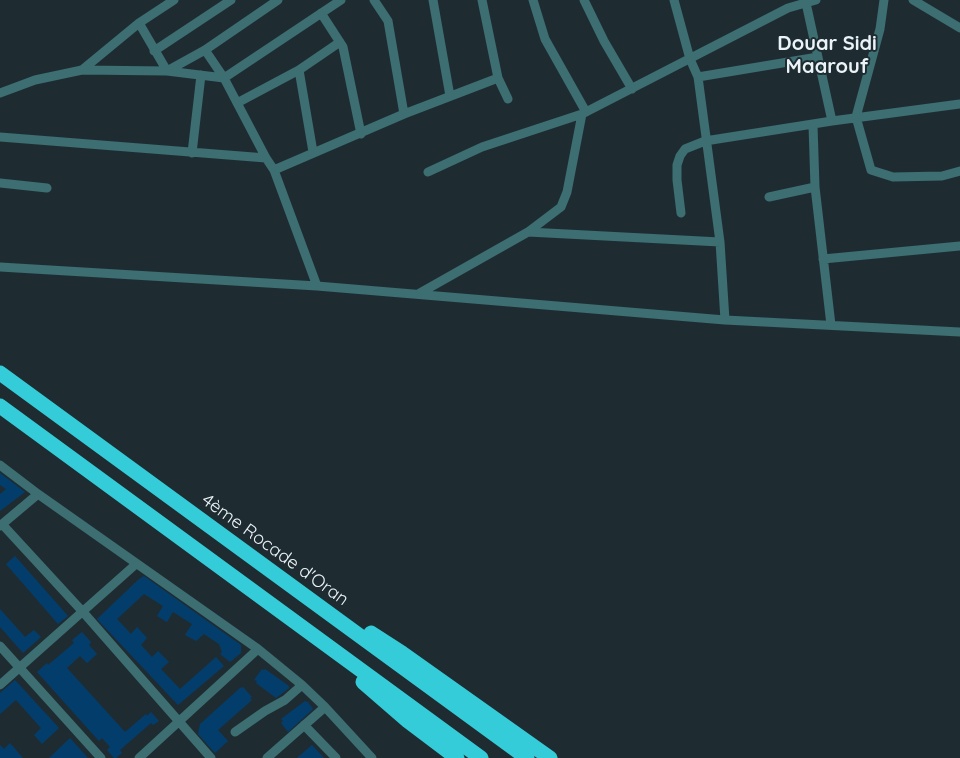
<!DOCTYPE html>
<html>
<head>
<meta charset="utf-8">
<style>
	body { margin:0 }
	canvas { display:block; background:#1e2c32 }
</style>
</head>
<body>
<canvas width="960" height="758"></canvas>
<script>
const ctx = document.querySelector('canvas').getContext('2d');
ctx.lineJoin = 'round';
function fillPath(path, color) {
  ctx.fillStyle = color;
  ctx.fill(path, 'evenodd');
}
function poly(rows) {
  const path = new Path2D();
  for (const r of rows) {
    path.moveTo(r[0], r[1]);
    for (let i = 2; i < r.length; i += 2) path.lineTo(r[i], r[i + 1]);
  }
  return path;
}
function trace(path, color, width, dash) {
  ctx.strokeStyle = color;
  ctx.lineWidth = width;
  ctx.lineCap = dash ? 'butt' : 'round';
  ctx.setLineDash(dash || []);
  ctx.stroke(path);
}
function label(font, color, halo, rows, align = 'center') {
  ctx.font = font + ' Quicksand,sans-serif';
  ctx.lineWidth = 4;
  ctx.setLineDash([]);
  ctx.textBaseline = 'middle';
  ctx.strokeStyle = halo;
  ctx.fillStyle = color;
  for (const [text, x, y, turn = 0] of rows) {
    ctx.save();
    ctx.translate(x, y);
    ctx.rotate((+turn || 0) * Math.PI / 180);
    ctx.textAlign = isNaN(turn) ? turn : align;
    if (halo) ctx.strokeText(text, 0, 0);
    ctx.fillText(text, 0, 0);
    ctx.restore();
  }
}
const building = poly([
	[0,473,25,492,0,511,0,494,6,489,0,485],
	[15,556,68,616,58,624,6,564],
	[144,576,241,645,241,653,230,662,220,654,222,652,219,644,204,634,196,641,185,635,192,624,173,612,167,622,157,616,163,606,144,594,117,619,131,634,137,627,147,638,141,645,152,657,158,651,169,662,161,669,180,689,216,657,224,666,178,705,97,619,139,579],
	[0,609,25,637,34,630,41,637,23,653,0,627],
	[82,632,91,642,89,645,97,654,87,663,80,656,67,668,125,732,146,714,147,716,151,712,159,721,153,725,151,723,120,750,122,753,116,758,114,758,107,750,110,747,102,738,99,741,37,672,47,663,48,665,74,643,72,640],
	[262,669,264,670,265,669,289,686,289,688,276,698,256,683,257,681,254,680],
	[15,680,59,728,42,744,34,735,41,728,16,700,0,714,0,693],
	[243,687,252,697,250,698,252,700,218,730,228,741,215,753,198,734,200,724,240,688],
	[305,701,306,702,307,701,313,709,288,732,281,723,283,721,281,719],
	[70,738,88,758,49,758],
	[10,743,23,758,0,758,0,745,4,749],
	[312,745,324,758,297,758]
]);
const street = poly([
	[374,0,388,21,404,114],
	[433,0,450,96],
	[482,0,498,78,508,99],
	[533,0,545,39,586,112],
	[584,0,604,41,632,89],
	[674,0,690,59,698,77,720,242,725,320],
	[884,0,880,29,856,117,871,170,893,177,942,176,960,171],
	[913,0,960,28],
	[806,3,832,121,960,104],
	[321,13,343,47,361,134],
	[139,23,167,71,205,50,278,0],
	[205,50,224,78,266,158,274,170,317,286],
	[154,51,231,0],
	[82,70,139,23,174,0],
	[299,70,313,152],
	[698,77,818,57],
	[0,93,35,80,82,70,167,71,224,78,341,0],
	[237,103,299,70,340,42],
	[813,125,815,187,831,325],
	[0,137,266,158],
	[192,153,201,75],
	[274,170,404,114,498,78],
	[428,172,482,147,582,114],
	[0,183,47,188],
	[769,197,815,187],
	[681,213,677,180,677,165,680,156,685,149,705,141,832,121],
	[528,232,720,242],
	[823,259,960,246],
	[0,267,317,286,725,320,960,332],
	[420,293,528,232,561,207,567,192,582,114,788,8,816,0],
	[0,465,38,494,258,649,302,685,325,707,372,758],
	[2,524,83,612,211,758],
	[0,526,38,494],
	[0,646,101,758],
	[0,685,136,564],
	[304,725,336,758],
	[235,732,265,711,285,700,302,685],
	[139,758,258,649],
	[267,758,325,707]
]);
const highway = poly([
	[0,373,527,758],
	[0,406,481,758],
	[371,633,402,653,550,758],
	[363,682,408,721,457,758]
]);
const streetNames = [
	["4ème Rocade d'Oran",275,550,36]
];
const quarterNames = [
	["Douar Sidi",827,44],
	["Maarouf",827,67]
];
fillPath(building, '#033d6c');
trace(street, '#3c6e72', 9);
trace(highway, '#34ccd8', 15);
label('18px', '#eaf3f7', '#1e2c32', streetNames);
label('bold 20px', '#eaf3f7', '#1e2c32', quarterNames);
</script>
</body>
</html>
